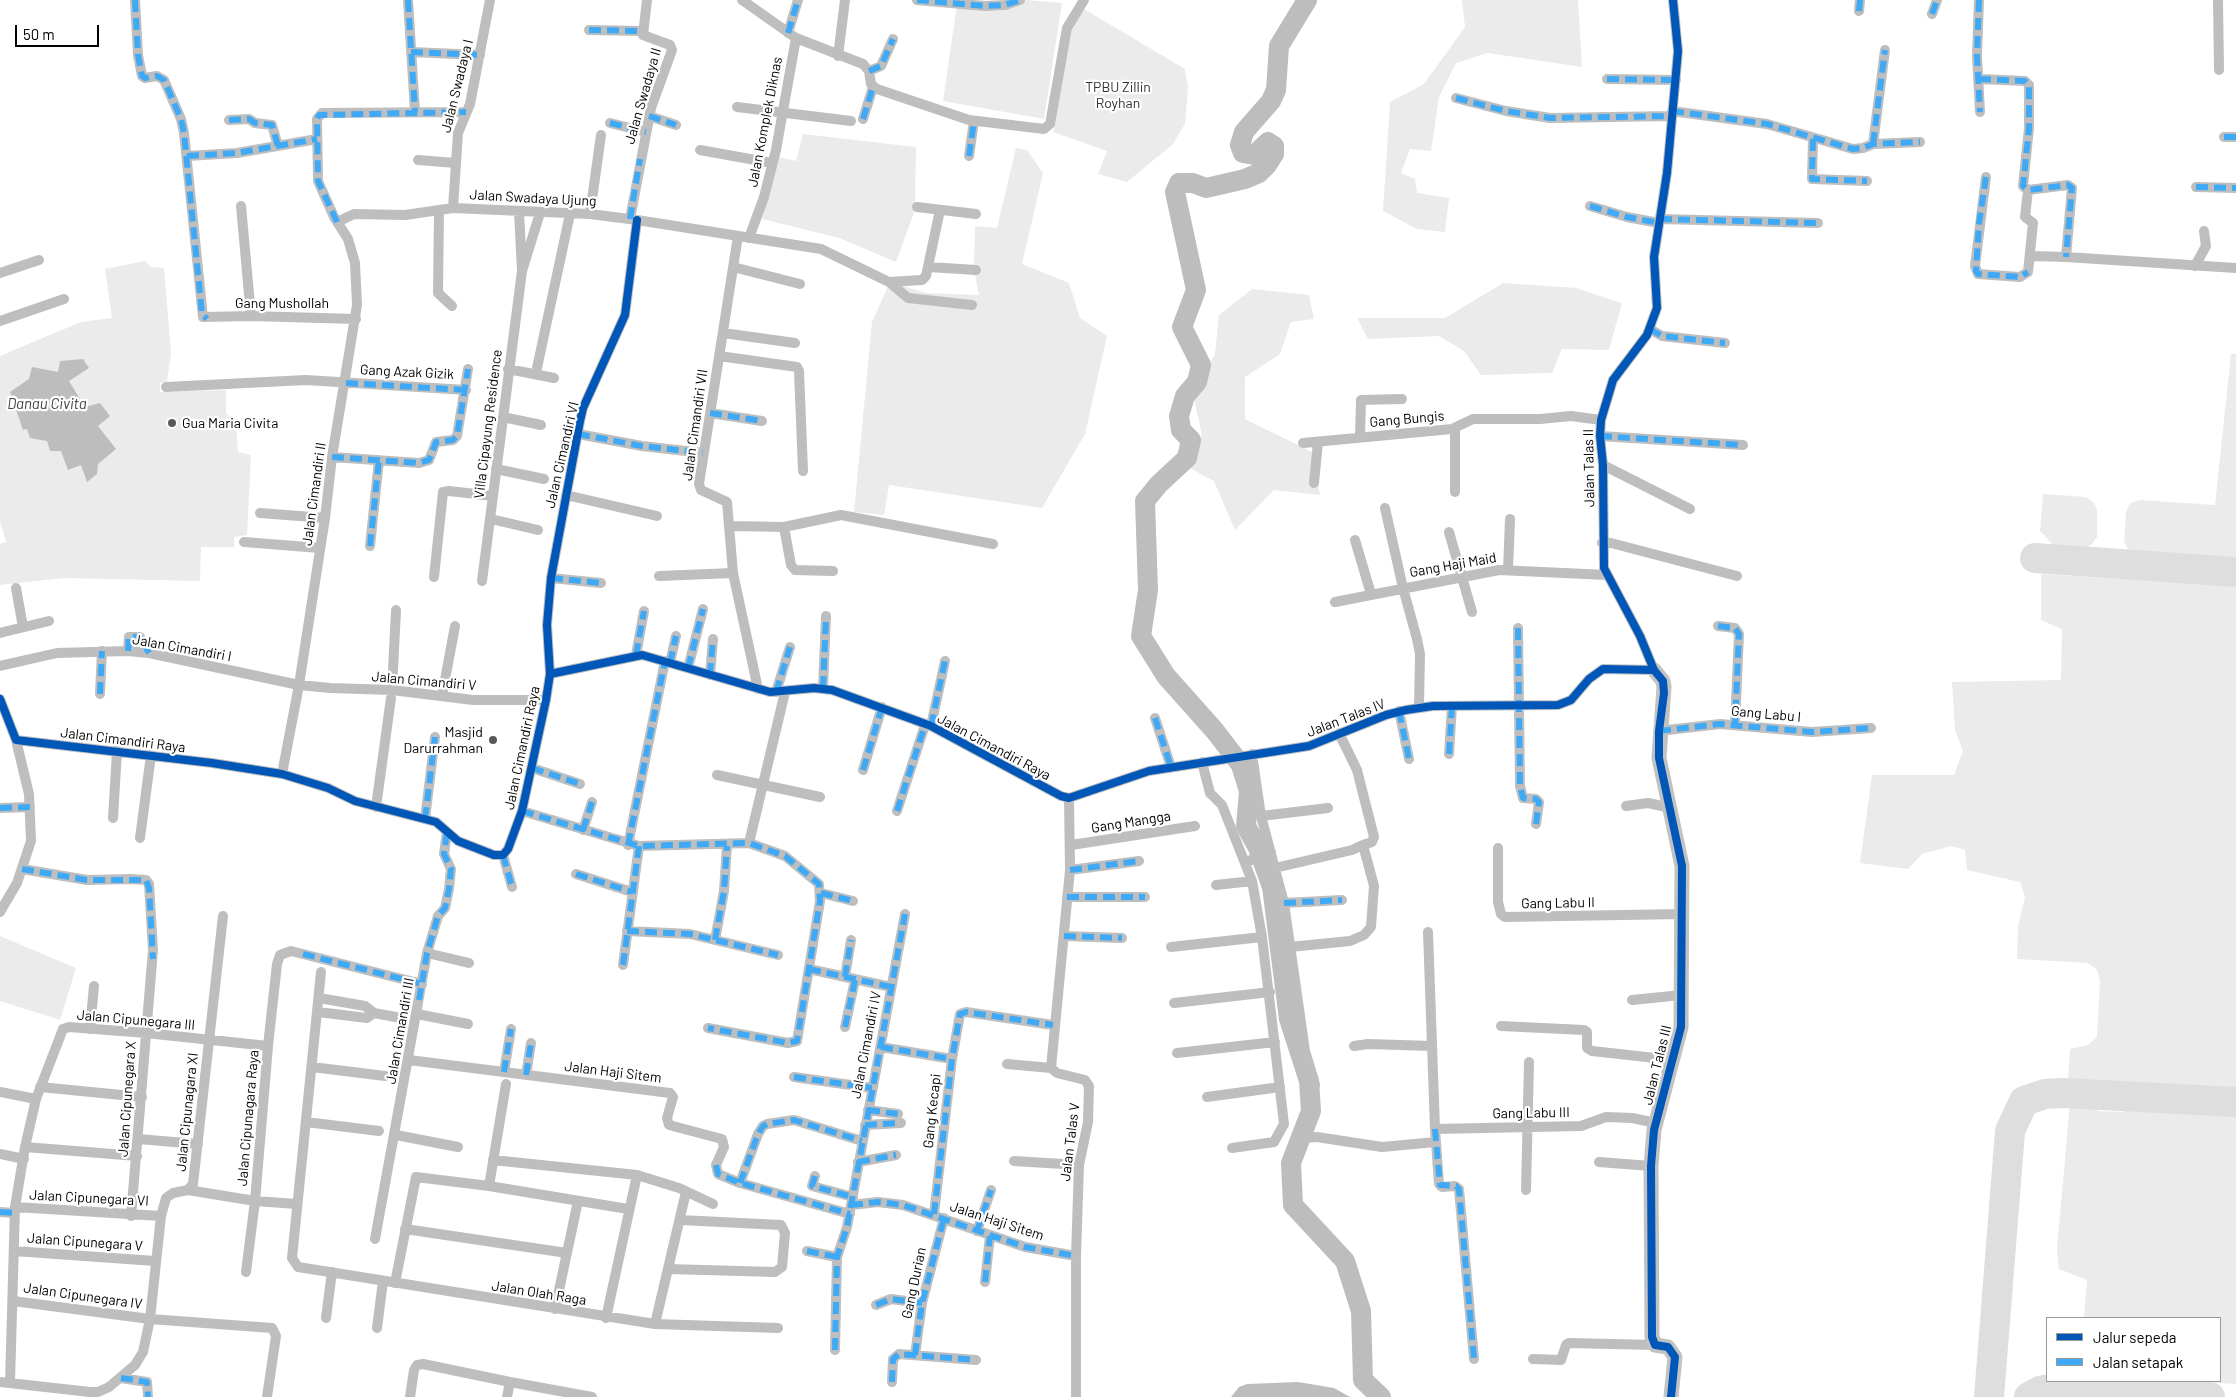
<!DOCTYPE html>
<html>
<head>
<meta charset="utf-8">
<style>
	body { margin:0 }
	#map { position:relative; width:2236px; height:1397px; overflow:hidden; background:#fff; font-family:Barlow,sans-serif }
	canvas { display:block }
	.legend { position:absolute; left:2046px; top:1317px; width:175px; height:65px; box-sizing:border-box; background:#fff; border:1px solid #999; margin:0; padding:6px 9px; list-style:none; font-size:15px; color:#000 }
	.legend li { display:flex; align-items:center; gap:10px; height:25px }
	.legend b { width:25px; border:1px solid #999 }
	.scale { position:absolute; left:15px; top:25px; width:84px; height:22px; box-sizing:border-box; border:2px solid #000; border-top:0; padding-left:6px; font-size:15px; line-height:18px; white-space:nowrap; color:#000; -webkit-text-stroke:4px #fff; paint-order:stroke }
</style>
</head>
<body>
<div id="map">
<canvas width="2236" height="1397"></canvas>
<ul class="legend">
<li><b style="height:6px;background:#0057b8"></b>Jalur sepeda</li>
<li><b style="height:6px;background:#3fa9f5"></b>Jalan setapak</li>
</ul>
<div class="scale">50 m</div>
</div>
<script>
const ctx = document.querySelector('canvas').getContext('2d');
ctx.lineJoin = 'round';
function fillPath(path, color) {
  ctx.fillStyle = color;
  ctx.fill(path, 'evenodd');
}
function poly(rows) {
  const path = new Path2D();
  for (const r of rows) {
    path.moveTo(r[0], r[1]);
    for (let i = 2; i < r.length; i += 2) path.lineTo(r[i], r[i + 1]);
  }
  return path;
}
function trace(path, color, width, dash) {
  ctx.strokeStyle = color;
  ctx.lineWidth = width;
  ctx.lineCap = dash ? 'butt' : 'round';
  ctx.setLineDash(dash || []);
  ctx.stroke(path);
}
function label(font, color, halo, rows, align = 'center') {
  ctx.font = font + ' Barlow,sans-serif';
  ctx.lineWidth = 4.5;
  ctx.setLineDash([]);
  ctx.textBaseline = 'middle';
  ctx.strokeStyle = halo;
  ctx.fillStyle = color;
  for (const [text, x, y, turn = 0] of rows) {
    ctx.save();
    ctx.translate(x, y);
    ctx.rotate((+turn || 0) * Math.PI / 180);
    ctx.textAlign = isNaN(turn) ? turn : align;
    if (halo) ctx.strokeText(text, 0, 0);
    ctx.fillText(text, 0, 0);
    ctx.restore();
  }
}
const green = poly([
	[1027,0,1062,3,1044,119,943,101,957,5,999,11],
	[1462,0,1578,0,1582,67,1488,53,1456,63,1439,97,1431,151,1410,149,1401,173,1415,179,1417,193,1449,198,1445,232,1417,229,1383,211,1390,102,1424,84,1465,27],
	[1084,9,1185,69,1188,87,1185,124,1173,144,1127,182,1098,174,1107,151,1053,132,1073,23],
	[803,134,916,147,915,210,896,262,839,238,762,219,778,157,796,161],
	[1016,148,1027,150,1043,173,1022,264,1069,283,1080,318,1107,336,1085,434,1042,508,889,485,884,515,854,512,872,322,890,282,926,293,979,295,974,269,975,226,997,228],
	[145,261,151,267,164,268,171,353,167,382,160,383,160,392,226,390,226,414,236,421,238,452,251,455,247,535,234,537,234,547,201,547,200,581,64,578,0,585,0,544,6,542,0,521,0,356,81,322,112,318,105,269],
	[1503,283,1576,288,1622,303,1609,350,1562,349,1552,373,1481,375,1464,351,1439,336,1368,339,1357,318,1445,318],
	[1252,289,1309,295,1314,319,1291,322,1280,354,1245,377,1245,419,1312,452,1320,495,1274,490,1235,530,1214,481,1182,464,1202,435,1193,394,1215,354,1219,315],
	[2231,354,2236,354,2236,558,2139,552,2128,549,2124,541,2126,512,2130,503,2140,500,2215,505],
	[2043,494,2086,497,2093,502,2097,509,2097,537,2092,544,2083,549,2055,547,2040,531],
	[2041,574,2236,586,2236,1093,2068,1079,2070,1049,2088,1045,2097,1037,2100,980,2097,970,2088,963,2017,959,2018,926,2025,897,2020,882,1967,870,1965,850,1951,846,1922,854,1908,869,1860,863,1872,775,1954,775,1963,751,1955,730,1952,682,2061,680,2062,629,2041,620],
	[0,936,76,968,60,1020,0,1001],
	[2070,1103,2094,1103,2098,1111,2124,1112,2125,1105,2236,1112,2236,1384,2191,1381,2220,1381,2220,1318,2084,1318,2087,1280,2059,1269,2057,1249]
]);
const water = poly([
	[83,359,89,368,69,381,85,407,100,403,110,416,98,426,116,449,98,464,97,474,87,482,81,465,68,470,61,451,50,451,47,441,30,438,27,429,23,430,10,392,29,379,32,367,58,372,60,361],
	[1298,1382,1334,1388,1350,1397,1231,1397,1239,1387,1247,1384]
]);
const river = poly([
	[1307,0,1279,46,1276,90,1271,101,1244,132,1240,145,1243,153,1254,155,1268,142,1274,146,1274,154,1267,165,1259,173,1245,179,1206,188,1193,183,1179,183,1175,192,1196,290,1182,327,1201,365,1197,382,1185,396,1179,416,1181,430,1191,440,1187,458,1159,484,1145,501,1148,590,1141,636,1166,676,1215,731,1241,765,1249,791,1246,826,1258,848,1272,887,1289,1019,1309,1081,1311,1111,1291,1163,1293,1205,1345,1261,1361,1311,1363,1380,1381,1397]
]);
const taxiway = poly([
	[2035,558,2236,572],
	[1989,1397,2010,1131,2024,1101,2045,1094,2064,1093,2236,1102],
	[2029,1397,2040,1391,2059,1387,2210,1397]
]);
const street = poly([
	[135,0,138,55,142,76,145,78,157,76,164,80,181,119,184,133,203,317,251,316,356,319],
	[408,0,415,112],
	[742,0,796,38,863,64,869,71,871,84,877,89,969,120,1044,129,1050,124,1067,28,1084,0],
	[917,0,985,6,1005,5,1020,0],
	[1979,0,1977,56,1980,112],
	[2218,0,2219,70],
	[1859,11,1860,0],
	[1932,14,1937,0],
	[589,30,642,31],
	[788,33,798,0],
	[411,52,480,55],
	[838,56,845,0],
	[869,71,881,66,893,39],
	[1607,79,1676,80],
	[1979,79,2025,81,2029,85,2029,128,2023,186,2028,190,2068,185,2072,188,2066,257],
	[1456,98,1506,111,1550,118,1672,116],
	[737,107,851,121],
	[1672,111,1767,124,1853,149,1863,148,1873,144,1920,142],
	[649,116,676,125],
	[863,119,873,87],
	[229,120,249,119,255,123,272,125,278,146],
	[610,123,646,132],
	[2224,137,2236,137],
	[1813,139,1812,179,1867,181],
	[1873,144,1885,50],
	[700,150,772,163],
	[187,156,237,153,317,139],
	[969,156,974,121],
	[418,160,456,163],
	[1986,177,1975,266,1978,274,2020,277,2028,272,2033,223,2025,217,2028,190],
	[2196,187,2236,188],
	[241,206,251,316],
	[1590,206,1627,217,1659,223],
	[917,207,976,214],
	[453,208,458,133,470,104,490,0],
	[439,210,438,293,452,306],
	[519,212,522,271,540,213],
	[590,214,601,135],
	[630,219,651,108,672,50,670,45,643,35,647,0],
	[1660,219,1818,223],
	[337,222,354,214,405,215,453,208,590,214,637,220,821,249,889,282,908,298,972,305],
	[738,236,699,484,701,490,727,502,733,573,758,689],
	[749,238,764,197,776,150,796,38],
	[2030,256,2066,257,2236,268],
	[2195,266,2206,246,2204,231],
	[733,267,800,284],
	[929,267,976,270],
	[0,273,39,260],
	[889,282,922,280,926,276,940,210],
	[0,321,64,299],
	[1650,329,1662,336,1725,343],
	[723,333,795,343],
	[719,356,797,367,799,371,803,471],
	[537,368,570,214],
	[508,369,554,378],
	[166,387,306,380,466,390],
	[710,413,762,421],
	[503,417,541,425],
	[1455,428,1455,492],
	[578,434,642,446,703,453],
	[1360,436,1361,400,1402,399],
	[1600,436,1743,445],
	[1303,443,1452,429,1473,419,1540,419,1571,416,1601,420],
	[332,457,419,463,429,460,436,442,453,440,457,436,468,369],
	[1603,465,1690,509],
	[496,469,544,479],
	[1314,483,1318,442],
	[566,495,657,516],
	[1385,508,1403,588,1417,639,1420,654,1419,707],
	[260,513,325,518],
	[491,519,538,530],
	[731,526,784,527,841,515,993,544],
	[784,527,791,565,795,570,833,571],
	[1449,532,1472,612],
	[1355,540,1371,594],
	[244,542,320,548],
	[1602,543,1611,543,1737,576],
	[370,546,379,460],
	[1508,570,1510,519],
	[659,576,733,573],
	[434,577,443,492,449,491,493,496],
	[551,578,601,583],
	[482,581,522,271],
	[16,588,23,627],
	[1335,602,1499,570,1607,575],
	[1718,626,1735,628,1739,634,1735,725],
	[1518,628,1520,786,1523,798,1536,799,1539,802,1536,824],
	[0,633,49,621],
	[128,651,129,637,140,637,149,653],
	[636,655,644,611],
	[670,663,676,636],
	[0,666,57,653,128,651,149,653,299,685,330,688,392,690,473,700,546,700],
	[688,668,703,609],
	[550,674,642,655,770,692,814,688,832,690,931,726,1061,796,1069,798,1149,771,1309,746,1386,715,1406,710,1433,706,1558,705,1571,700,1589,679,1603,669,1654,670,1640,636,1604,568,1603,465,1600,436,1601,420,1613,380,1647,335,1657,308,1654,257,1667,173,1678,51,1673,0],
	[710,675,713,639],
	[823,688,826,616],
	[392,690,396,610],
	[776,692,790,647],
	[100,694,102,651],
	[442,696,455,626],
	[0,699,16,740,212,763,282,774,328,788,355,801,436,822,458,841,494,855,503,855,508,849,522,811,546,700,550,674,547,625,551,578,580,421,583,408,625,315,637,220],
	[1399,711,1409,759],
	[1155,718,1171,767],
	[931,726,945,661],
	[1659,731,1720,724,1812,732,1871,728],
	[1252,754,1261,816,1284,903,1305,1051,1315,1085],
	[1449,754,1452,706],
	[1202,762,1210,793,1222,805,1252,881,1262,937,1284,1124,1274,1142,1232,1148],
	[532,768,580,784],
	[863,770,882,707],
	[282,774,299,685,325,518,332,457,357,305,355,263,348,239,334,217,318,181,317,119,322,113,466,112],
	[717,775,820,797],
	[1069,798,1070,870,1051,1068,1057,1073,1085,1080,1089,1086,1088,1122,1079,1165,1076,1256,1076,1397],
	[1626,806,1648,803,1671,808],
	[376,807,391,698],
	[0,808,30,807],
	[522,811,639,846,749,843,785,856,819,884,820,901,797,1041,788,1043,708,1028],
	[897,811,925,725],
	[1261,816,1328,808],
	[113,818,117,751],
	[425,819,435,737],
	[583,830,592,802],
	[140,838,151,755],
	[749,843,785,692],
	[628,845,665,661],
	[1071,845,1195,826],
	[1498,848,1498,902,1501,914,1505,917,1682,914],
	[503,855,512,887],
	[1246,862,1271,852],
	[1275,868,1352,850,1363,845],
	[22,869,87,880,131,879,146,880,149,884,153,950,131,1216],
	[1070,870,1139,861],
	[576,874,632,892],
	[1216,885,1252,881],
	[821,893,853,901],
	[1067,897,1145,897],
	[1284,903,1342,900],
	[0,912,17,883,31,841,29,794,16,740],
	[627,931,690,934,778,955],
	[1428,932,1435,1129,1439,1184,1442,1187,1455,1186,1459,1189,1474,1359],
	[1064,936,1122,938],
	[715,940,724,891,727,846],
	[1171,947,1262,937],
	[1290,947,1350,941,1364,935,1371,927,1374,886,1363,845,1372,842,1374,837,1357,770,1339,733],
	[427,953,469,963],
	[623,965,639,846],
	[809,969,891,987],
	[321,972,292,1258,298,1267,655,1324,778,1328],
	[845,977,851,940],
	[319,998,365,1006,374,1013,401,1018],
	[1632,1000,1682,995],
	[1174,1003,1270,992],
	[318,1012,367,1018,374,1013],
	[417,1014,468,1024],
	[1501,1026,1584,1030,1587,1032,1587,1048,1592,1051,1673,1060],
	[845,1027,855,980],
	[90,1029,94,986],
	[1354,1046,1368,1044,1432,1046],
	[881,1047,952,1059],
	[1177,1053,1275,1042],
	[409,1060,670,1093,673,1097,667,1118,669,1125,722,1139,724,1147,716,1165,718,1174,740,1183,850,1214],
	[1007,1064,1051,1068],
	[312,1067,385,1076],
	[504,1072,511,1029],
	[526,1075,531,1043],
	[794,1077,872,1088],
	[40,1087,142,1097],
	[0,1092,36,1099],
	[1207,1097,1280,1087],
	[868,1110,898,1114],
	[306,1122,379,1131],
	[865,1125,901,1123],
	[1435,1129,1581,1126,1606,1117,1632,1118,1656,1123],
	[396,1135,458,1147],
	[1304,1138,1317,1137,1382,1147,1436,1142],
	[138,1139,198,1144],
	[25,1147,137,1156],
	[0,1154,24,1159],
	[493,1160,637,1175,679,1188,713,1204],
	[1014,1161,1079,1165],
	[858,1162,896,1155],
	[1599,1162,1651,1166],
	[815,1176,812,1186,853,1197],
	[740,1183,758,1134,763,1126,767,1124,794,1120,862,1141],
	[489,1186,506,1084],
	[188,1190,193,1184,223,916],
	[1526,1190,1529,1062],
	[851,1205,878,1202,903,1205,1025,1247,1076,1256],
	[15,1207,161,1216],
	[0,1212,15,1213],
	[934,1214,952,1059,960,1014,966,1012,1053,1025],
	[405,1229,567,1253],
	[977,1231,991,1190],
	[375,1239,427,953,438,916,445,908,449,889,451,869,444,854,447,832],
	[14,1251,155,1261],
	[807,1251,837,1257],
	[668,1269,775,1272,782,1267,785,1233,781,1225,680,1220],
	[246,1272,255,1201,297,1204],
	[985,1282,990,1236],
	[395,1283,416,1177,489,1186,628,1209],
	[13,1301,150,1319,272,1328,276,1336,267,1397],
	[876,1305,891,1299,922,1303],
	[555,1309,578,1201],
	[326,1318,332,1272],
	[606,1318,637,1175],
	[655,1324,686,1192],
	[377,1328,383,1281],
	[835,1350,837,1257,847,1227,905,914],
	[915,1355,922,1303,944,1218],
	[1533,1359,1561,1360,1566,1345,1569,1343,1655,1345],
	[121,1378,147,1382,148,1397],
	[0,1382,90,1392,98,1392,109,1387,135,1365,143,1352,150,1319,161,1216,166,1198,173,1193,188,1190,255,1201,268,1046,277,964,280,955,291,951,422,984],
	[10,1382,15,1207,25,1147,36,1099,63,1029,69,1027,146,1033,268,1046],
	[892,1382,893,1359,899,1354,976,1360],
	[410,1397,414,1370,417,1365,423,1364,510,1382],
	[507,1397,510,1382,592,1397]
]);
const secondary = poly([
	[1654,670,1663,681,1664,687,1659,758,1682,866,1681,1027,1654,1130,1651,1166,1652,1337,1655,1345,1668,1347,1675,1357,1671,1397]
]);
const quiet = poly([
	[135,0,138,55,142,76,145,78,157,76,164,80,181,119,184,133,202,314,207,319],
	[408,0,415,112],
	[917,0,985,6,1005,5,1020,0],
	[1979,0,1977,56,1980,112],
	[1859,11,1860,0],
	[1932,14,1937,0],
	[589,30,642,31],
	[788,33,798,0],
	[411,52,480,55],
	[869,71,881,66,893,39],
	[1607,79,1676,80],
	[1979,79,2025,81,2029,85,2029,128,2023,186,2028,190,2068,185,2072,188,2066,257],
	[1456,98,1506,111,1550,118,1672,116],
	[1672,111,1767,124,1853,149,1863,148,1873,144,1920,142],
	[649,116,676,125],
	[863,119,873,87],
	[229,120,249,119,255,123,272,125,278,146],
	[610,123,646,132],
	[2224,137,2236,137],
	[1813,139,1812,179,1867,181],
	[1873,144,1885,50],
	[187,156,237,153,317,139],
	[969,156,974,121],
	[1986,177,1979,224,1976,271,1978,274,2020,277,2028,272],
	[2196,187,2236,188],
	[1590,206,1627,217,1659,223],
	[630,219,640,159],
	[1660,219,1818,223],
	[337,222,318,181,317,119,319,115,466,112],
	[1650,329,1662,336,1725,343],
	[346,383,466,390],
	[710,413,762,421],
	[578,434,642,446,703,453],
	[1600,436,1743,445],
	[332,457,419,463,429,460,436,442,453,440,457,436,468,369],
	[370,546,379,460],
	[551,578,601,583],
	[1718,626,1735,628,1739,634,1735,725],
	[1518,628,1520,786,1523,798,1536,799,1539,802,1536,824],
	[128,651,129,637,140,637,149,653],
	[636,655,644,611],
	[670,663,676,636],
	[688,668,703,609],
	[710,675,713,639],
	[823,688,826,616],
	[776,692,790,647],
	[100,694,102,651],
	[1399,711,1409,759],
	[1155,718,1171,767],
	[931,726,945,661],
	[1659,731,1720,724,1812,732,1871,728],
	[1449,754,1452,706],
	[532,768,580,784],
	[863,770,882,707],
	[0,808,30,807],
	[522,811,639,846,749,843,785,856,819,884,820,901,797,1041,788,1043,708,1028],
	[897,811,925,725],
	[425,819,435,737],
	[583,830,592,802],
	[628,845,665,661],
	[503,855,512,887],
	[22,869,87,880,146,880,149,888,153,959],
	[1070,870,1139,861],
	[576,874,632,892],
	[821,893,853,901],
	[1067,897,1145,897],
	[1284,903,1342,900],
	[627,931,690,934,778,955],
	[1064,936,1122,938],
	[715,940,724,891,727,846],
	[303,954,422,984],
	[623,965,639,846],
	[809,969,891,987],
	[845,977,851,940],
	[419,1000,427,953,438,916,445,908,449,889,451,869,444,854,447,832],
	[845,1027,855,980],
	[881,1047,952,1059],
	[504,1072,511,1029],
	[526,1075,531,1043],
	[794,1077,872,1088],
	[868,1110,898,1114],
	[865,1125,901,1123],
	[1435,1129,1440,1185,1456,1186,1459,1189,1474,1359],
	[858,1162,896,1155],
	[716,1165,718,1174,740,1183,850,1214],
	[815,1176,812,1186,853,1197],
	[740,1183,758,1134,763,1126,767,1124,794,1120,862,1141],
	[851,1205,878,1202,903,1205,1025,1247,1076,1256],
	[0,1212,15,1213],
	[934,1214,952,1059,960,1014,966,1012,1053,1025],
	[977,1231,991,1190],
	[807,1251,837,1257],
	[985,1282,990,1236],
	[876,1305,891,1299,922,1303],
	[835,1350,837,1257,847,1227,905,914],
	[915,1355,922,1303,944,1218],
	[121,1378,147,1382,148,1397],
	[892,1382,893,1359,899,1354,976,1360]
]);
const cycleway = poly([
	[550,674,642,655,770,692,814,688,832,690,931,726,1061,796,1069,798,1149,771,1309,746,1386,715,1406,710,1433,706,1558,705,1571,700,1589,679,1603,669,1654,670],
	[0,699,16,740,212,763,282,774,328,788,355,801,436,822,458,841,494,855,503,855,508,849,522,811,546,700,550,674,547,625,551,578,580,421,583,408,625,315,637,220],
	[1671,1397,1675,1357,1668,1347,1655,1345,1652,1337,1651,1166,1654,1130,1681,1027,1682,866,1659,758,1659,731,1664,693,1663,681,1654,670,1640,636,1604,568,1603,465,1600,436,1601,420,1613,380,1647,335,1657,308,1654,257,1667,173,1678,51,1673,0]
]);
const markers = [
	[172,423,5,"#595959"],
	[493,740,5,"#595959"]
];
const streetNames = [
	["Jalan Swadaya I",457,86,-76],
	["Jalan Swadaya II",643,96,-74],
	["Jalan Komplek Diknas",765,122,-79],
	["Jalan Swadaya Ujung",533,198,3],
	["Gang Mushollah",282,303],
	["Gang Azak Gizik",407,372,3],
	["Gang Bungis",1407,419,-5],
	["Villa Cipayung Residence",488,424,-83],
	["Jalan Cimandiri VII",695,425,-82],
	["Jalan Cimandiri VI",562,455,-77],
	["Jalan Talas II",1589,468,-91],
	["Jalan Cimandiri II",314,494,-82],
	["Gang Haji Maid",1453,565,-10],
	["Jalan Cimandiri I",182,648,10],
	["Jalan Cimandiri V",424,681,5],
	["Gang Labu I",1766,714,5],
	["Jalan Talas IV",1346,718,-21],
	["Jalan Cimandiri Raya",123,740,7],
	["Jalan Cimandiri Raya",994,747,28],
	["Jalan Cimandiri Raya",522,748,-78],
	["Gang Mangga",1131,822,-9],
	["Gang Labu II",1558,903,-1],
	["Jalan Cipunegara III",136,1020,5],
	["Jalan Cimandiri III",400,1031,-80],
	["Jalan Cimandiri IV",866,1045,-79],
	["Jalan Talas III",1657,1065,-76],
	["Jalan Haji Sitem",613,1072,7],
	["Jalan Cipunegara X",127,1099,-86],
	["Gang Kecapi",932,1111,-84],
	["Jalan Cipunagara XI",187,1112,-84],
	["Gang Labu III",1531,1113,-1],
	["Jalan Cipunagara Raya",248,1118,-85],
	["Jalan Talas V",1070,1142,-83],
	["Jalan Cipunegara VI",89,1198,3],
	["Jalan Haji Sitem",997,1221,18],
	["Jalan Cipunegara V",85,1242,4],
	["Gang Durian",914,1283,-78],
	["Jalan Olah Raga",539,1293,9],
	["Jalan Cipunegara IV",83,1296,8]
];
const parkNames = [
	["TPBU Zillin",1118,87],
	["Royhan",1118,103]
];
const poiNames = [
	["Gua Maria Civita",182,423],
	["Masjid",483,732,"right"],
	["Darurrahman",483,748,"right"]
];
const waterNames = [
	["Danau Civita",47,404]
];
fillPath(green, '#ebebeb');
fillPath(water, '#bdbdbd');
trace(river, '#bdbdbd', 20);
trace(taxiway, '#dedede', 30);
trace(street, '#bebebe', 10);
trace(secondary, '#c2c2c2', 15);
trace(quiet, '#3fa9f5', 6, [12, 6]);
trace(cycleway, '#0057b8', 8);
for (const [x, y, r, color] of markers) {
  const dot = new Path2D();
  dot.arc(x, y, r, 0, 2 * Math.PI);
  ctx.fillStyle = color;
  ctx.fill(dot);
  trace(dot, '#fff', 2);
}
label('14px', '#000', '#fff', streetNames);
label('14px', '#313131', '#fff', parkNames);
label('14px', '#000', '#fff', poiNames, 'left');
label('italic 15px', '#424242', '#fff', waterNames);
</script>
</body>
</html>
